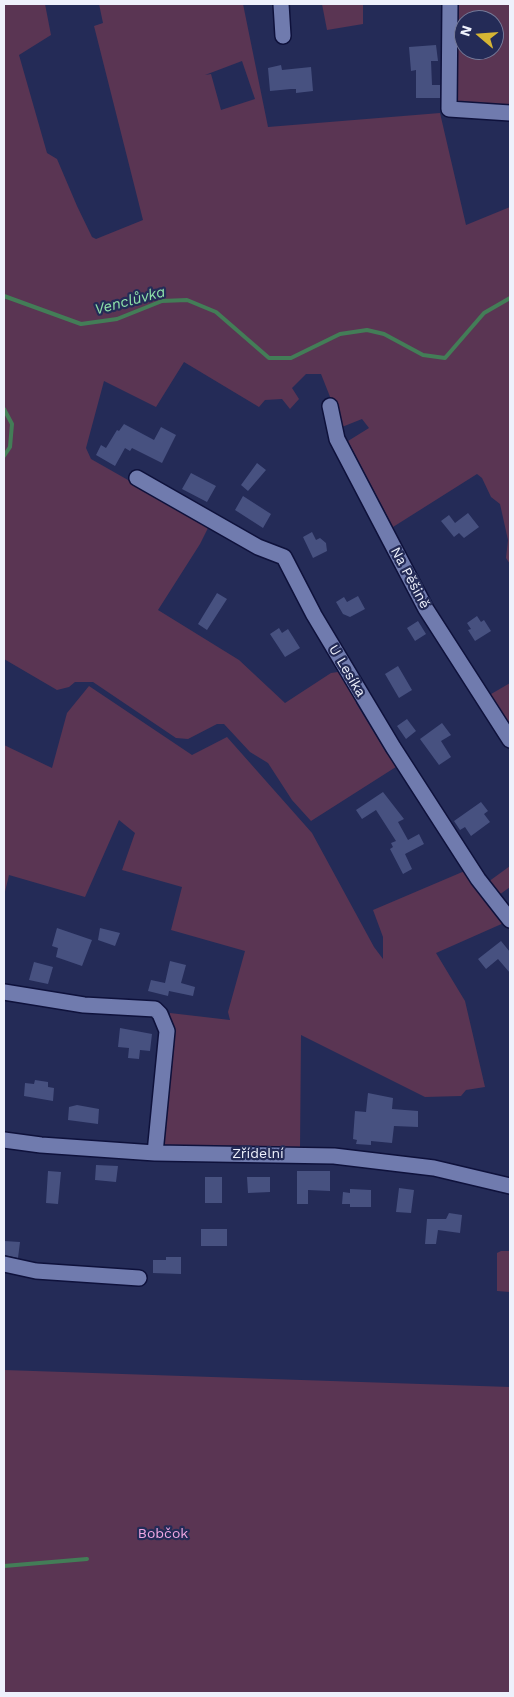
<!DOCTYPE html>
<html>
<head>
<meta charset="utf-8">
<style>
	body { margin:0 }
	#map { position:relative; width:514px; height:1697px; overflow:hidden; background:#242b57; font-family:"Work Sans",sans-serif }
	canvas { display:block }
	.frame { position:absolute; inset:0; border:5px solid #eef1fc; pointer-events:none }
	.north { position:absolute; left:454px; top:10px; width:50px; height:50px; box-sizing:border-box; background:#242b57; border:1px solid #757a99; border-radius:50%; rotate:288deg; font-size:14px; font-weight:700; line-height:20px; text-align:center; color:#eef1fc }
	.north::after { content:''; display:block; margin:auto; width:18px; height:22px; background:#d6b534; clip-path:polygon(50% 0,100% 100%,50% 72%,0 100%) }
</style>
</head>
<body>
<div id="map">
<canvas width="514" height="1697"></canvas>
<div class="frame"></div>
<div class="north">N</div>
</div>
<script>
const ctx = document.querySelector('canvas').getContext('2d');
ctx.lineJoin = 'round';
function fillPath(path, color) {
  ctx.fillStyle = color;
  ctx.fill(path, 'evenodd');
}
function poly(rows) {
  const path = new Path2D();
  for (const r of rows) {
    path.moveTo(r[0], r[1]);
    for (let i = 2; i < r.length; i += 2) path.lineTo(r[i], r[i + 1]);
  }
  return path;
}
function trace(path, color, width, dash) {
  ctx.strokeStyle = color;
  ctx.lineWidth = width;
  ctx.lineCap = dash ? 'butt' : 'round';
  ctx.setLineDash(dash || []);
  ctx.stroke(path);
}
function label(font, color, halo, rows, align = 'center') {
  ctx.font = font + ' "Work Sans",sans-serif';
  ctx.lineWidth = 4.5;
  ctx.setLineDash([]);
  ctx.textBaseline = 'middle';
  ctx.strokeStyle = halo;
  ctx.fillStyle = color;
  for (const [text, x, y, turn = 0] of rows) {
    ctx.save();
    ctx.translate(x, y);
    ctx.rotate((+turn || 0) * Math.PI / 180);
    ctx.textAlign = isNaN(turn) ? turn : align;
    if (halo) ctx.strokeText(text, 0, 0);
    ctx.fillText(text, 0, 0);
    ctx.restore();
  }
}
const green = poly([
	[4,4,45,4,51,35,19,55,47,153,57,159,77,206,92,237,96,239,143,220,94,26,103,23,99,4,243,4,268,127,440,113,466,225,510,207,510,564,506,558,508,540,500,504,491,497,482,478,477,474,393,527,348,441,369,428,362,419,342,427,321,374,306,374,292,388,299,399,290,409,282,399,265,400,259,407,184,362,156,407,104,381,86,448,91,459,209,526,200,544,158,610,239,660,285,703,331,673,338,672,358,700,356,703,387,754,393,756,399,765,311,821,292,800,268,763,250,752,224,724,217,724,188,739,176,738,93,682,75,682,69,687,57,690,4,659],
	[242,61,255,99,221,110,211,74,205,75],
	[322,4,363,4,363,24,327,30],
	[455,4,510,4,510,106,457,105],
	[464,20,494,20,494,50,464,50],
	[510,683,510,731,486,697],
	[89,686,192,755,227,737,312,833,374,947,383,959,383,937,373,910,467,870,506,922,436,953,465,1001,485,1087,466,1090,461,1096,425,1097,301,1035,300,1150,162,1149,170,1013,230,1020,228,1012,245,951,171,930,182,887,122,870,135,833,119,820,85,897,9,875,4,896,4,745,52,768,67,713],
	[510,866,510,887,499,895,488,882],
	[501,1251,510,1251,510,1292,497,1291,497,1253],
	[4,1370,510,1387,510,1693,4,1693]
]);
const stream = poly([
	[4,296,81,324,117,319,162,301,187,300,216,312,269,358,291,358,340,334,367,330,384,334,423,355,445,358,484,313,510,298],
	[4,409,12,424,10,447,4,456],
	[4,1566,87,1559]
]);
const building = poly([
	[436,45,438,61,431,61,432,85,440,85,440,98,416,98,416,70,411,71,409,47],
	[281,65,282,70,311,67,313,91,296,93,296,89,291,89,270,91,268,68],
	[124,424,154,440,161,427,176,435,162,463,132,448,130,451,125,448,115,466,96,455,101,445,106,448,117,430,119,431],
	[257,463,266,470,248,491,241,485],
	[191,473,216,486,207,502,182,489],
	[243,496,271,514,263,528,235,510],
	[468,513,479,527,464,538,459,533,454,537,441,521,449,515,455,523],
	[312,532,316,540,320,538,326,543,327,551,313,558,303,537],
	[217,593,227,599,207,630,198,624],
	[358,596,365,609,350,617,343,614,336,602,344,597,347,602],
	[477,616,481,622,484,620,491,631,475,641,468,630,471,629,467,623],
	[418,621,426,634,415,641,407,628],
	[279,628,282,633,288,629,300,648,285,657,270,634],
	[398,666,412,690,399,698,385,674],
	[407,719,416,731,406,739,397,726],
	[442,723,451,735,441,741,451,757,439,765,420,739],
	[383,792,404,819,398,822,408,840,419,834,424,844,405,854,412,869,403,874,390,849,393,847,391,843,396,841,376,810,362,819,356,810],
	[481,802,488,811,484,814,490,822,471,836,465,827,460,830,454,821],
	[57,928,92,940,82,966,56,957,58,948,52,946],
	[100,928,120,933,115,946,98,940],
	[501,941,510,952,510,973,498,959,486,969,478,959],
	[170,961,186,965,181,983,195,987,193,996,169,991,168,996,148,991,151,980,165,983],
	[34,962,53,967,48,984,29,980],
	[120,1028,152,1034,150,1051,140,1050,139,1059,128,1058,129,1048,118,1047],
	[35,1080,48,1082,48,1087,54,1088,53,1101,24,1096,25,1083,34,1084],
	[368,1093,393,1098,392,1109,418,1111,418,1127,394,1126,392,1143,371,1141,371,1145,356,1144,357,1140,353,1139,355,1111,366,1112],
	[77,1105,99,1109,98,1124,68,1120,69,1107],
	[96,1165,118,1166,116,1182,95,1180],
	[48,1171,61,1172,58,1204,46,1203],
	[297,1171,330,1171,330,1191,308,1190,308,1204,297,1204],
	[205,1177,222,1177,222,1203,205,1203],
	[247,1177,270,1177,270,1192,248,1193],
	[399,1188,414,1190,411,1213,396,1212],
	[350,1189,371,1190,371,1207,350,1207,350,1204,342,1204,343,1192,350,1193],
	[449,1213,462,1215,460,1233,438,1230,436,1244,425,1244,427,1219,446,1219],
	[201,1229,227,1229,227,1246,201,1246],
	[4,1241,20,1242,18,1258,4,1255],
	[166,1257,181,1257,181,1274,153,1273,153,1260,166,1260]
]);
const minor = poly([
	[281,4,283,36],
	[450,4,449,109,510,113],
	[330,406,337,439,426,609,510,740],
	[137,478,258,547,284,557,314,615,393,747,478,879,510,920],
	[4,992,84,1005,155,1009,160,1014,167,1031,155,1153],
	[4,1140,41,1145,155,1153,334,1156,434,1168,510,1186],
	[4,1264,36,1271,139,1278]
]);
const streetNames = [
	["Na Pěšině",410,578,62],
	["U Lesíka",347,671,59],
	["Zřídelní",258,1154]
];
const parkNames = [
	["Bobčok",163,1534]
];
const waterNames = [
	["Venclůvka",130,301,-15]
];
fillPath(green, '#5a3553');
trace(stream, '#437d57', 4);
fillPath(building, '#475180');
trace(minor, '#0e113b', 18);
trace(minor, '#707bae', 15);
label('14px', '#eef1fc', '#242b57', streetNames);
label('14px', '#f1a7e3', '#242b57', parkNames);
label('italic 15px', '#8ee2a9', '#242b57', waterNames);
</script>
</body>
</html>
